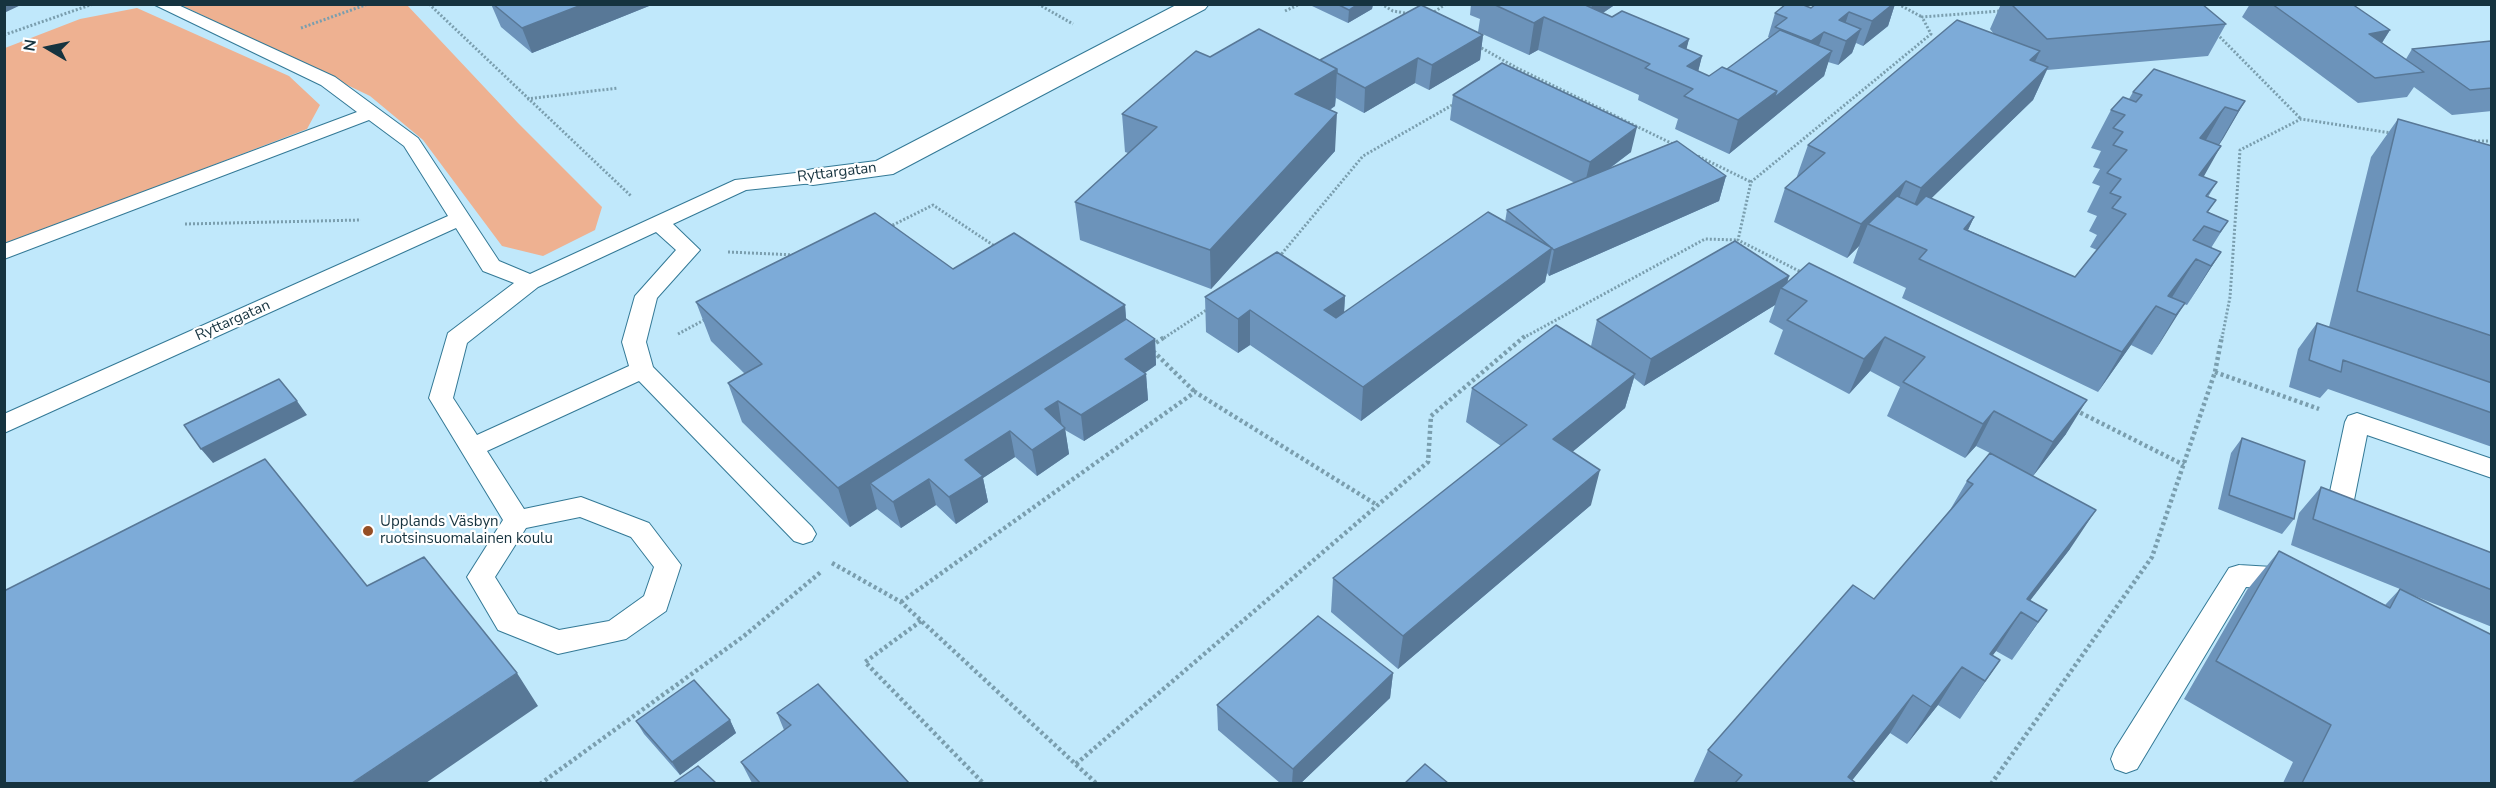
<!DOCTYPE html>
<html>
<head>
<meta charset="utf-8">
<style>
	body { margin:0 }
	#map { position:relative; width:2496px; height:788px; overflow:hidden; background:#c0e8fb; font-family:"Nunito Sans",sans-serif }
	canvas { display:block }
	.frame { position:absolute; inset:0; border:6px solid #16333f; pointer-events:none }
	.north { position:absolute; left:18px; top:18px; width:60px; height:60px; -webkit-text-stroke:4px #fff; paint-order:stroke; rotate:279deg; font-size:16px; font-weight:700; line-height:24px; text-align:center; color:#16333f }
	.north::after { content:''; display:block; margin:auto; width:21px; height:27px; background:#16333f; clip-path:polygon(50% 0,100% 100%,50% 72%,0 100%) }
</style>
</head>
<body>
<div id="map">
<canvas width="2496" height="788"></canvas>
<div class="frame"></div>
<div class="north">N</div>
</div>
<script>
const ctx = document.querySelector('canvas').getContext('2d');
ctx.lineJoin = 'round';
function fillPath(path, color) {
  ctx.fillStyle = color;
  ctx.fill(path, 'evenodd');
}
function poly(rows) {
  const path = new Path2D();
  for (const r of rows) {
    path.moveTo(r[0], r[1]);
    for (let i = 2; i < r.length; i += 2) path.lineTo(r[i], r[i + 1]);
  }
  return path;
}
function trace(path, color, width, dash) {
  ctx.strokeStyle = color;
  ctx.lineWidth = width;
  ctx.lineCap = dash ? 'butt' : 'round';
  ctx.setLineDash(dash || []);
  ctx.stroke(path);
}
function label(font, color, halo, rows, align = 'center') {
  ctx.font = font + ' "Nunito Sans",sans-serif';
  ctx.lineWidth = 4.5;
  ctx.setLineDash([]);
  ctx.textBaseline = 'middle';
  ctx.strokeStyle = halo;
  ctx.fillStyle = color;
  for (const [text, x, y, turn = 0] of rows) {
    ctx.save();
    ctx.translate(x, y);
    ctx.rotate((+turn || 0) * Math.PI / 180);
    ctx.textAlign = isNaN(turn) ? turn : align;
    if (halo) ctx.strokeText(text, 0, 0);
    ctx.fillText(text, 0, 0);
    ctx.restore();
  }
}
const green = poly([
	[181,5,407,5,518,123,602,207,595,230,543,256,502,246,423,140,370,96],
	[137,8,289,76,320,105,307,129,5,245,5,48,80,19]
]);
const pathFar1 = poly([
	[429,4,631,196],
	[1038,4,1073,24],
	[1381,4,1393,11,1411,14],
	[1898,4,1922,17],
	[1285,11,1300,4],
	[1431,14,1446,4],
	[301,28,368,4],
	[2217,34,2301,119],
	[4,35,93,4],
	[1478,46,1517,68,1675,145],
	[527,99,618,88],
	[2470,141,2492,141],
	[1698,156,1751,182],
	[185,224,361,220],
	[889,227,933,205,996,247],
	[728,252,796,255],
	[1279,257,1363,156,1456,103],
	[1803,273,1738,240,1751,182,1931,34,1922,17,2000,11],
	[678,334,706,319],
	[1164,338,1208,309],
	[1523,338,1705,239,1738,240],
	[2222,338,2230,297,2240,150,2301,119,2391,133]
]);
const path = poly([
	[1151,346,1166,336],
	[1153,351,1195,392],
	[2215,372,2319,409],
	[2075,410,2184,465],
	[832,563,901,602,1097,784],
	[901,602,1195,392,1377,505],
	[921,621,865,662,984,784],
	[1076,764,1428,462,1431,416,1525,336],
	[540,784,744,636,822,571],
	[1991,784,2152,557,2215,372,2222,336]
]);
const service = poly([
	[153,4,176,4,335,77,418,138,499,261,530,274,735,180,813,171,820,173,823,177,820,181,813,183,746,190,673,224,700,250,657,298,646,342,653,367,812,527,816,534,812,541,803,544,794,541,639,381,487,451,524,509,581,497,649,523,681,565,666,611,626,639,558,654,498,630,467,577,503,520,429,398,448,333,514,283,483,271,456,228,4,433,4,414,448,216,404,146,369,120,4,259,4,244,357,112,321,85,153,4],
	[656,232,676,250,635,296,622,342,629,366,477,435,453,398,467,343,538,287,656,232],
	[580,517,631,537,654,567,644,596,609,621,559,630,518,614,495,577,526,528,580,517],
	[2357,413,2492,459,2492,478,2367,435,2352,510,2358,512,2362,519,2358,526,2349,529,2329,522,2325,515,2345,422,2348,416,2357,413],
	[2239,565,2289,568,2299,571,2303,579,2299,587,2289,590,2246,587,2137,769,2126,773,2115,769,2111,759,2115,749,2229,568,2239,565]
]);
const minor = poly([
	[1178,4,1209,4,1205,9,893,174,813,185,803,183,799,177,803,171,813,169,876,161,1178,4]
]);
const wall = poly([
	[491,4,654,4,532,53,501,27],
	[1312,4,1373,4,1372,9,1348,23,1312,6],
	[1471,4,1616,4,1603,13,1612,17,1689,39,1686,49,1702,56,1698,71,1709,76,1727,69,1770,38,1768,37,1775,13,1811,8,1895,4,1888,26,1863,46,1856,43,1852,53,1838,65,1828,62,1824,76,1729,154,1675,129,1678,119,1638,100,1639,95,1538,50,1529,55,1478,32,1480,19,1470,15],
	[2001,4,2202,4,2226,24,2208,56,2047,70,2033,100,1931,198,1974,217,1968,230,2075,277,2097,250,2090,247,2097,235,2089,231,2097,216,2087,212,2100,186,2092,183,2100,169,2093,167,2101,151,2091,148,2111,110,2129,99,2133,92,2245,101,2219,145,2203,177,2217,182,2208,197,2216,200,2208,212,2228,221,2211,248,2221,252,2196,291,2187,305,2184,304,2152,355,2131,345,2098,392,1902,298,1906,288,1853,263,1859,246,1847,258,1774,222,1785,188,1796,179,1808,145,1994,34,1990,29],
	[2250,4,2352,4,2390,30,2382,43,2406,59,2412,49,2492,42,2492,111,2452,115,2414,87,2407,97,2358,103,2242,17],
	[1483,35,1480,60,1429,90,1415,83,1364,113,1336,98,1335,106,1330,110,1335,151,1211,289,1080,240,1075,202,1128,153,1125,152,1122,114,1210,57,1320,60],
	[1453,95,1631,152,1609,169,1726,176,1719,201,1549,276,1547,273,1545,282,1361,421,1250,345,1238,353,1206,332,1205,297,1345,296,1344,312,1505,222,1507,210,1575,183,1450,120],
	[2398,119,2492,146,2492,447,2328,389,2320,398,2289,387,2298,349,2317,323,2329,327,2371,157],
	[1809,263,2066,434,2033,476,2070,549,2030,600,2047,610,2012,660,1996,651,1992,656,2000,660,1960,719,1938,705,1907,744,1890,733,1852,780,1856,783,1693,783,1708,750,1874,599,1950,510,1967,481,1990,453,1976,446,1965,458,1887,416,1900,387,1870,371,1849,394,1774,354,1783,330,1769,322,1775,305,1644,386,1634,378,1625,408,1572,452,1591,505,1398,669,1331,612,1333,578,1501,446,1466,422,1472,388,1599,352,1591,346,1597,320,1789,276,1787,283],
	[953,269,1125,305,1126,319,1155,339,1156,365,1145,373,1146,374,1148,400,1084,441,1065,430,1069,454,1037,476,1015,457,983,478,988,502,956,524,936,505,901,528,877,509,850,527,742,422,728,383,745,374,711,341,696,302],
	[2242,438,2294,519,2282,534,2218,509,2231,453],
	[2321,487,2492,553,2492,627,2410,594,2492,783,2283,783,2293,762,2184,699,2247,590,2279,551,2385,605,2400,589,2291,545,2299,513],
	[1393,673,1390,698,1301,783,1280,783,1218,730,1217,705],
	[777,713,909,783,752,783,741,762,784,730],
	[730,720,736,733,680,775,644,734,636,721]
]);
const shadedWall = poly([
	[4,4,23,4,4,13],
	[584,4,654,4,532,53,522,28],
	[1358,4,1373,4,1372,9,1348,23,1349,10],
	[1592,4,1616,4,1589,22],
	[1893,4,1895,4,1888,26,1863,46,1872,21],
	[1849,12,1841,37,1839,20],
	[1544,17,1538,50,1529,55,1534,23],
	[1861,29,1852,53,1838,65,1846,41],
	[2390,30,2374,55,2369,34],
	[1824,32,1815,56,1803,66,1811,41],
	[1483,35,1480,60,1429,90,1432,65],
	[1689,39,1681,71,1679,46],
	[1832,51,1824,76,1729,154,1738,120,1777,91],
	[2040,51,2025,83,2030,60],
	[1702,56,1694,88,1687,66],
	[1418,58,1415,83,1364,113,1365,88],
	[2048,67,2033,100,1907,222,1921,188],
	[1337,69,1335,106,1294,132,1295,94],
	[2245,101,2223,139,2216,149,2238,111],
	[2225,107,2203,145,2200,138],
	[1337,113,1335,151,1211,289,1210,250],
	[1637,127,1631,152,1584,187,1590,162],
	[2221,146,2199,185,2199,175],
	[1726,176,1719,201,1549,276,1554,250],
	[1906,181,1892,215,1868,224,1859,246,1847,258,1861,224],
	[1974,217,1956,256,1964,229],
	[1552,248,1545,282,1361,421,1363,387],
	[2221,252,2196,291,2187,305,2211,266],
	[2196,259,2171,299,2168,296],
	[1789,276,1785,290,1781,288,1775,305,1644,386,1651,359],
	[1345,296,1343,330,1324,310],
	[2185,303,2160,343,2152,355,2176,315],
	[1125,305,1128,345,870,483,877,509,850,527,838,488],
	[2156,306,2131,345,2098,392,2122,352],
	[1250,310,1250,345,1238,353,1238,319],
	[1885,337,1870,371,1849,394,1864,359],
	[1155,339,1156,365,1127,385,1125,359],
	[1146,374,1148,400,1084,441,1081,415],
	[1635,374,1625,408,1546,474,1553,439],
	[2087,400,2066,434,2033,476,2053,442],
	[297,401,307,415,213,463,201,449],
	[1058,401,1062,427,1045,409],
	[1994,411,1976,446,1965,458,1983,424],
	[1065,428,1069,454,1037,476,1032,450],
	[1010,431,1015,457,983,478,988,502,956,524,949,497,965,460],
	[1600,470,1591,505,1398,669,1403,636],
	[929,479,936,505,901,528,893,502],
	[2096,510,2070,549,2002,637,2027,599],
	[2047,610,2012,660,2038,622],
	[2021,612,1996,651,1977,676,1990,654],
	[2000,660,1974,698,1960,719,1985,681],
	[1962,667,1938,705,1907,744,1931,707],
	[517,673,538,706,426,783,352,783],
	[1393,673,1390,698,1301,783,1292,783,1293,769],
	[1913,695,1890,733,1850,783,1848,777],
	[730,720,736,733,680,775,672,762]
]);
const building = poly([
	[493,4,584,4,522,28,493,4],
	[1337,4,1358,4,1349,10,1337,4],
	[1493,4,1583,4,1612,17,1622,11,1689,39,1679,46,1702,56,1687,66,1709,76,1722,67,1777,91,1738,120,1684,96,1693,89,1645,68,1650,64,1544,17,1534,23,1493,4],
	[1786,4,1801,4,1811,8,1816,4,1893,4,1872,21,1849,12,1839,20,1861,29,1846,41,1824,32,1811,41,1775,27,1787,18,1775,13,1786,4],
	[2011,4,2202,4,2226,24,2047,39,2011,4],
	[2272,4,2352,4,2390,30,2369,34,2424,72,2375,78,2272,4],
	[1421,5,1483,35,1432,65,1418,58,1365,88,1337,73,1337,69,1320,60,1421,5],
	[1957,20,2040,51,2030,60,2048,67,1921,188,1906,181,1861,224,1785,188,1825,153,1808,145,1957,20],
	[1259,29,1337,69,1295,94,1337,113,1210,250,1075,202,1157,127,1122,114,1196,51,1210,57,1259,29],
	[1780,30,1832,51,1774,98,1777,91,1727,69,1780,30],
	[2491,41,2492,88,2470,90,2412,49,2491,41],
	[1502,63,1637,127,1590,162,1453,95,1502,63],
	[2154,69,2245,101,2238,111,2225,107,2200,138,2221,146,2199,175,2217,182,2206,196,2216,200,2207,212,2228,221,2220,232,2204,226,2193,240,2221,252,2211,266,2196,259,2168,296,2185,303,2176,315,2156,306,2122,352,1919,259,1927,250,1868,224,1897,196,1917,205,1926,196,1974,217,1964,229,2075,277,2126,214,2112,208,2121,197,2110,193,2121,179,2107,173,2127,150,2113,145,2123,132,2113,128,2125,115,2111,110,2123,97,2136,102,2142,95,2133,92,2154,69],
	[2398,119,2492,146,2492,336,2357,291,2398,119],
	[1677,141,1726,176,1554,250,1507,210,1677,141],
	[1488,212,1552,248,1363,387,1250,310,1238,319,1205,297,1277,252,1345,296,1324,310,1336,318,1488,212],
	[875,213,953,269,1014,233,1125,305,838,488,728,383,762,364,696,302,875,213],
	[1735,241,1789,276,1651,359,1597,320,1735,241],
	[1809,263,2087,400,2053,442,1994,411,1983,424,1903,382,1925,357,1885,337,1864,359,1787,320,1807,301,1781,288,1809,263],
	[1126,319,1155,339,1125,359,1146,374,1081,415,1058,401,1045,409,1065,428,1032,450,1010,431,965,460,983,476,949,497,929,479,893,502,870,483,1126,319],
	[2317,323,2492,383,2492,413,2343,360,2341,372,2309,360,2317,323],
	[1556,325,1635,374,1553,439,1600,470,1403,636,1333,578,1527,425,1472,388,1556,325],
	[279,379,297,401,201,449,184,425,279,379],
	[2242,438,2305,461,2294,519,2229,495,2242,438],
	[1990,453,2096,510,2027,599,2047,610,2038,622,2021,612,1990,654,2000,660,1985,681,1962,667,1931,707,1913,695,1848,777,1856,783,1735,783,1742,775,1708,750,1853,585,1874,599,1973,484,1967,481,1990,453],
	[265,459,367,586,424,557,517,673,352,783,4,783,4,591,265,459],
	[2321,487,2492,553,2492,590,2313,519,2321,487],
	[2279,551,2390,608,2400,589,2492,635,2492,783,2302,783,2331,725,2216,661,2279,551],
	[1318,616,1393,673,1293,769,1217,705,1318,616],
	[694,680,730,720,672,762,636,721,694,680],
	[818,684,909,783,760,783,741,762,791,725,777,713,818,684],
	[1425,764,1448,783,1405,783,1425,764],
	[698,766,716,783,673,783,698,766]
]);
const markers = [
	[368,531,6,"#954f26"]
];
const streetNames = [
	["Ryttargatan",837,173,-7],
	["Ryttargatan",233,321,-24]
];
const poiNames = [
	["Upplands Väsbyn",380,522],
	["ruotsinsuomalainen koulu",380,539]
];
fillPath(green, '#eeb191');
trace(service, '#337996', 2);
trace(minor, '#337996', 2);
trace(pathFar1, '#7a9eae', 3, [2, 2]);
trace(path, '#7a9eae', 4.5, [3, 3]);
fillPath(service, '#fff');
fillPath(minor, '#fff');
fillPath(wall, '#6c93ba');
fillPath(shadedWall, '#587897');
fillPath(building, '#7dabd8');
trace(building, '#587897', 1.5);
for (const [x, y, r, color] of markers) {
  const dot = new Path2D();
  dot.arc(x, y, r, 0, 2 * Math.PI);
  ctx.fillStyle = color;
  ctx.fill(dot);
  trace(dot, '#fff', 2);
}
label('15px', '#16333f', '#fff', streetNames);
label('15px', '#16333f', '#fff', poiNames, 'left');
</script>
</body>
</html>
